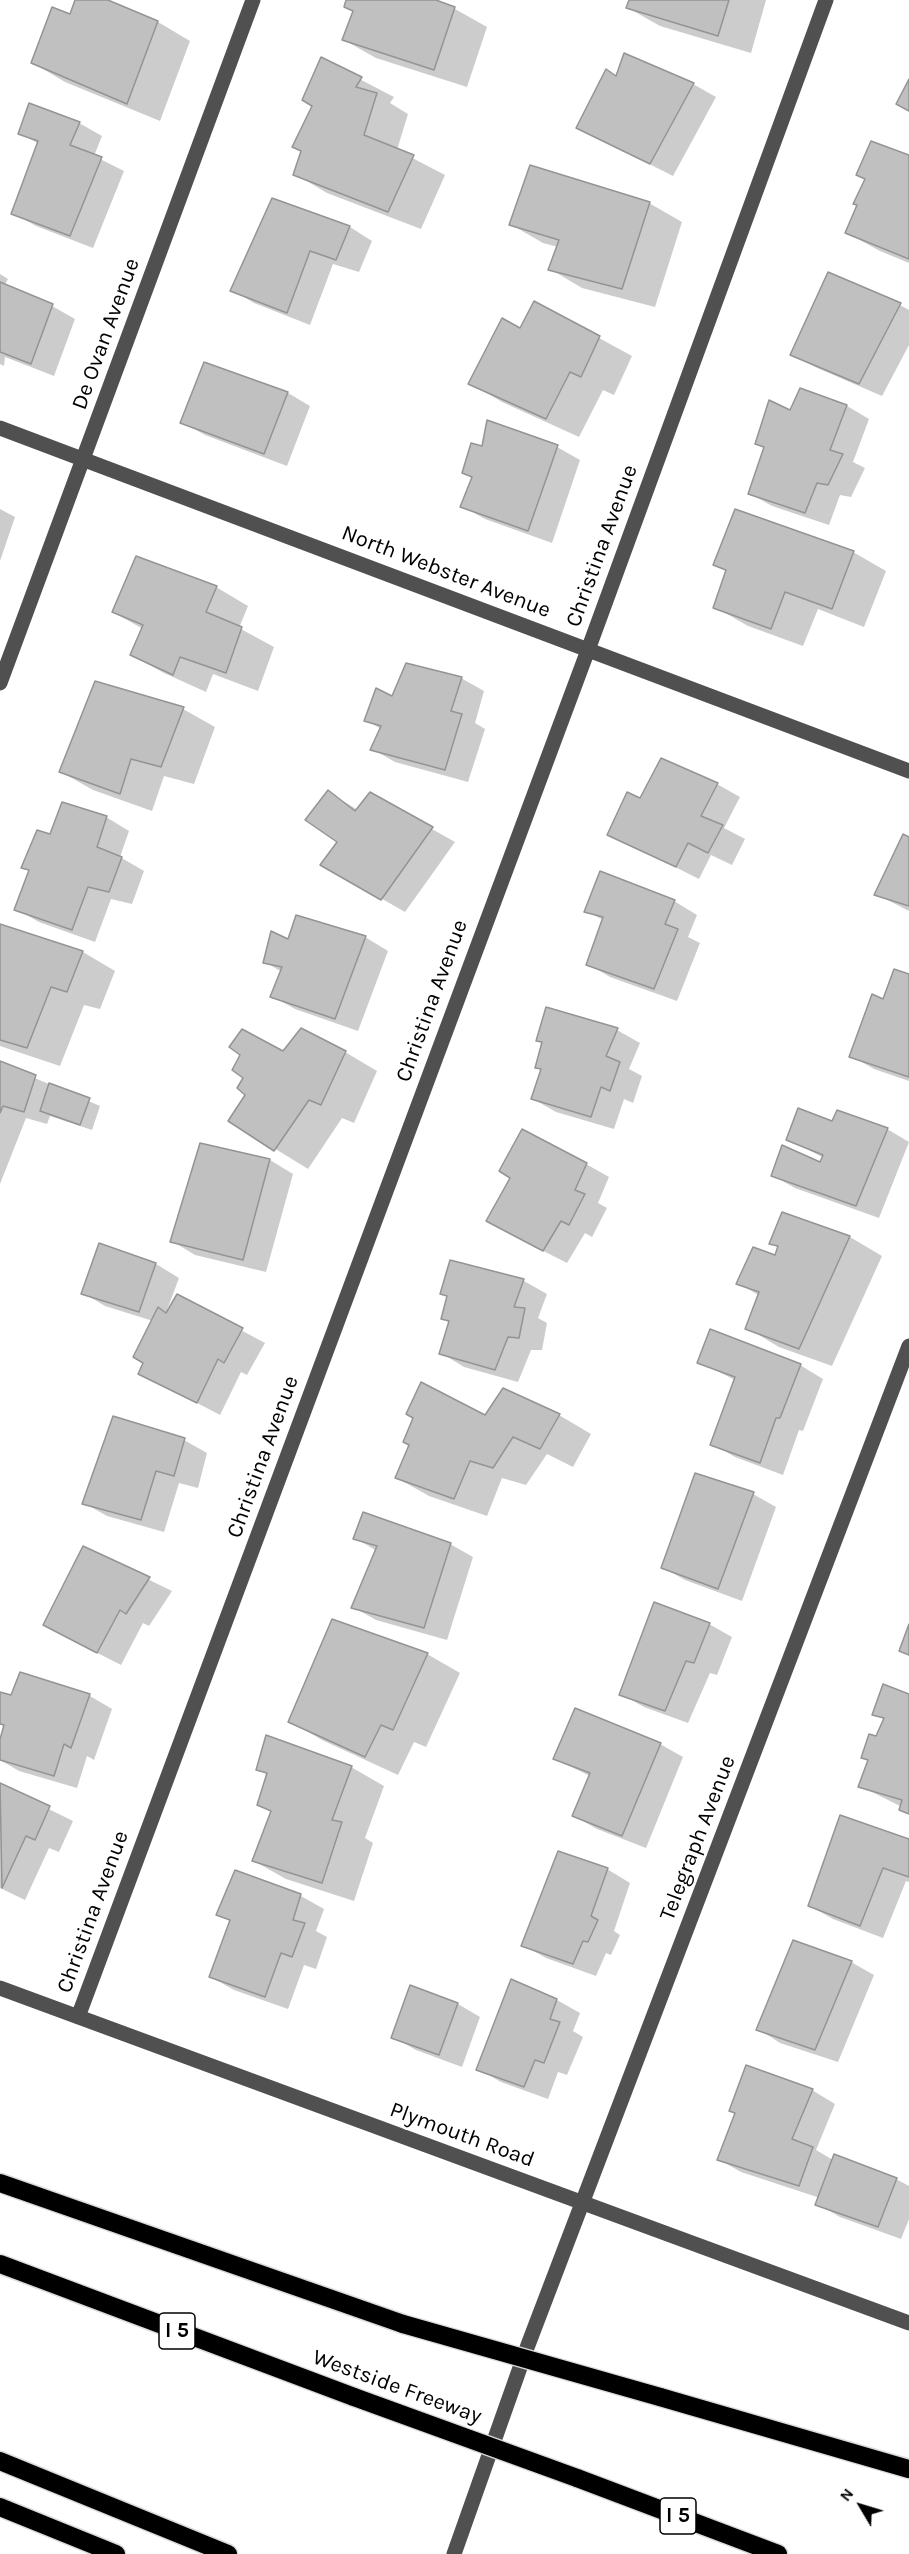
<!DOCTYPE html>
<html>
<head>
<meta charset="utf-8">
<style>
	body { margin:0 }
	#map { position:relative; width:909px; height:2554px; overflow:hidden; background:#fff; font-family:Karla,sans-serif }
	canvas { display:block }
	.north { position:absolute; left:831px; top:2476px; width:60px; height:60px; -webkit-text-stroke:4px #fff; paint-order:stroke; rotate:308deg; font-size:16px; font-weight:700; line-height:24px; text-align:center; color:#000 }
	.north::after { content:''; display:block; margin:auto; width:21px; height:27px; background:#000; clip-path:polygon(50% 0,100% 100%,50% 72%,0 100%) }
</style>
</head>
<body>
<div id="map">
<canvas width="909" height="2554"></canvas>
<div class="north">N</div>
</div>
<script>
const ctx = document.querySelector('canvas').getContext('2d');
ctx.lineJoin = 'round';
function fillPath(path, color) {
  ctx.fillStyle = color;
  ctx.fill(path, 'evenodd');
}
function poly(rows) {
  const path = new Path2D();
  for (const r of rows) {
    path.moveTo(r[0], r[1]);
    for (let i = 2; i < r.length; i += 2) path.lineTo(r[i], r[i + 1]);
  }
  return path;
}
function trace(path, color, width, dash) {
  ctx.strokeStyle = color;
  ctx.lineWidth = width;
  ctx.lineCap = dash ? 'butt' : 'round';
  ctx.setLineDash(dash || []);
  ctx.stroke(path);
}
function label(font, color, halo, rows, align = 'center') {
  ctx.font = font + ' Karla,sans-serif';
  ctx.lineWidth = 5;
  ctx.setLineDash([]);
  ctx.textBaseline = 'middle';
  ctx.strokeStyle = halo;
  ctx.fillStyle = color;
  for (const [text, x, y, turn = 0] of rows) {
    ctx.save();
    ctx.translate(x, y);
    ctx.rotate((+turn || 0) * Math.PI / 180);
    ctx.textAlign = isNaN(turn) ? turn : align;
    if (halo) ctx.strokeText(text, 0, 0);
    ctx.fillText(text, 0, 0);
    ctx.restore();
  }
}
const shadow = poly([
	[77,0,103,0,158,22,190,41,160,121,65,82,33,63,70,16],
	[348,0,431,0,455,9,487,27,467,87,376,58,344,40,355,12],
	[630,0,766,0,751,53,660,26,628,8],
	[321,59,394,97,390,103,408,114,397,150,445,175,421,229,327,193,295,174,314,105],
	[617,77,693,84,716,97,673,176,578,128],
	[79,123,102,136,94,156,124,171,93,248,36,226,13,213,39,144,20,133],
	[909,156,909,263,880,251,847,233],
	[273,200,350,227,372,241,359,272,333,264,310,325,254,303,232,290],
	[649,203,682,222,655,307,582,288,550,269,558,247,543,243,510,224],
	[0,274,8,279,4,286,52,306,75,319,54,376,5,357,4,366,0,364],
	[535,303,632,356,614,395,603,390,579,437,502,402,470,383,521,330],
	[900,305,909,310,909,345,882,396,815,367,792,354],
	[205,363,288,393,310,406,287,466,205,435,182,422],
	[801,390,847,406,869,419,853,462,865,468,851,497,840,495,829,525,772,506,749,493,765,449,757,444,791,412],
	[488,422,557,447,580,460,552,543,485,519,462,506,473,478,463,473,483,448],
	[0,509,15,517,0,561],
	[853,552,886,571,864,627,818,609,803,646,748,626,715,607,727,571,714,564],
	[216,587,248,606,239,628,274,647,258,691,213,674,206,692,164,673,131,655,143,629,113,612],
	[461,678,484,691,475,723,485,729,468,782,395,762,372,749,381,729,366,720,393,698],
	[183,709,215,727,194,784,164,776,152,811,93,790,61,772],
	[717,784,740,797,724,828,745,839,732,865,711,855,699,879,609,834,641,800],
	[328,792,358,810,370,794,455,842,405,912,323,865,339,842],
	[106,817,129,831,120,857,144,871,132,904,111,899,95,942,39,922,16,909,30,871,23,867,51,836],
	[909,838,909,911,876,894],
	[601,873,674,901,697,915,688,937,700,943,677,1001,610,977,588,964,603,920,586,911],
	[0,925,83,952,115,971,100,1009,84,1005,60,1066,0,1046],
	[365,937,388,951,358,1031,295,1009,272,996,282,972,265,962,289,941],
	[909,976,909,1081,874,1069,851,1056,884,1001],
	[617,1030,640,1043,629,1069,642,1076,633,1103,624,1099,614,1129,556,1112,533,1099,543,1070,537,1067,543,1044,537,1041],
	[345,1052,377,1071,354,1123,342,1118,308,1169,230,1121,247,1095,245,1078,284,1053],
	[0,1063,100,1106,92,1130,50,1116,47,1124,26,1118,0,1184],
	[833,1123,887,1129,909,1142,879,1218,795,1188,772,1175,821,1164,824,1158,788,1139],
	[201,1145,270,1160,293,1174,266,1272,195,1255,172,1241],
	[586,1164,609,1177,598,1203,607,1208,592,1237,585,1233,567,1263,510,1234],
	[783,1214,850,1237,882,1256,832,1366,779,1347,747,1328,760,1296,738,1283,775,1257,779,1248,771,1244],
	[100,1245,156,1264,179,1278,166,1313,177,1296,265,1343,247,1375,241,1372,220,1415,140,1373,153,1321,105,1306,83,1293],
	[451,1262,524,1281,547,1294,538,1318,547,1323,542,1350,531,1350,518,1382,464,1367,441,1353,450,1323,443,1319,448,1297,442,1293],
	[699,1362,800,1365,823,1379,803,1431,799,1430,783,1475,735,1457,712,1444,735,1380],
	[559,1415,591,1434,573,1467,547,1454,526,1485,502,1478,487,1516,429,1496,397,1478,486,1417],
	[184,1440,207,1453,198,1488,179,1483,164,1532,107,1516,84,1503],
	[696,1475,753,1494,776,1507,742,1601,685,1580,662,1567],
	[355,1538,450,1544,473,1557,447,1640,376,1620,353,1607,377,1551],
	[84,1548,172,1591,149,1626,143,1623,121,1665,68,1638],
	[709,1624,732,1637,717,1675,710,1673,688,1723,644,1707,621,1694],
	[427,1654,460,1673,426,1747,414,1742,398,1775,322,1740,290,1721],
	[21,1674,90,1696,112,1709,94,1760,87,1756,77,1788,19,1771,0,1760,0,1745,5,1727,0,1724,0,1698,12,1697],
	[909,1696,909,1814,902,1807,860,1786,869,1761,863,1757,877,1737,885,1720,874,1714],
	[660,1744,683,1757,646,1848,597,1829,574,1816,590,1776,555,1759],
	[351,1767,384,1786,365,1838,373,1843,354,1901,286,1879,254,1861,272,1812,259,1804,268,1775,257,1769],
	[0,1785,73,1821,59,1852,49,1848,25,1900,0,1888],
	[909,1841,909,1882,906,1881,883,1938,833,1919,810,1906],
	[607,1869,630,1883,614,1931,620,1935,611,1955,606,1953,596,1976,546,1958,523,1945],
	[235,1871,301,1896,324,1909,316,1931,327,1937,316,1969,304,1965,288,2009,234,1990,211,1977,231,1922,218,1914],
	[851,1962,874,1975,838,2062,780,2043,758,2029],
	[557,2000,580,2013,573,2031,583,2037,567,2075,558,2072,548,2099,501,2082,478,2069],
	[458,2004,480,2017,462,2067,416,2050,393,2037],
	[812,2090,835,2104,816,2150,833,2160,896,2179,909,2186,909,2219,901,2239,840,2217,817,2204,820,2198,741,2172,718,2159,736,2114,730,2111]
]);
const building = poly([
	[75,0,108,0,158,21,127,104,31,63,52,7,70,14,75,0],
	[346,0,436,0,455,7,434,70,342,40,353,11,344,7,346,0],
	[629,0,729,0,718,36,626,8,629,0],
	[624,53,694,83,650,164,576,128,606,69,616,76,624,53],
	[321,57,362,77,356,87,377,93,364,135,414,155,388,212,293,175,301,151,292,147,312,106,302,100,321,57],
	[909,79,909,111,896,104,909,79],
	[29,103,80,122,70,145,102,157,70,236,11,214,38,141,18,134,29,103],
	[871,141,909,155,909,259,845,233,857,205,853,204,865,179,856,175,871,141],
	[530,165,650,202,622,289,548,270,559,240,509,225,530,165],
	[272,198,350,226,336,260,310,251,287,313,230,291,272,198],
	[828,272,901,303,859,384,790,355,828,272],
	[0,282,53,304,31,364,0,352,0,282],
	[534,301,600,336,581,377,570,372,546,419,468,384,502,318,520,328,534,301],
	[204,362,288,392,264,454,180,423,204,362],
	[800,388,847,405,830,450,843,454,828,485,817,483,805,513,748,494,764,447,755,444,769,400,790,410,800,388],
	[487,420,558,445,528,531,460,507,472,477,462,473,471,443,482,446,487,420],
	[735,509,854,551,832,609,785,592,771,629,713,608,726,570,713,565,735,509],
	[136,556,217,586,206,612,242,627,226,673,180,657,173,675,130,655,143,625,112,612,136,556],
	[406,663,462,677,451,711,462,714,445,770,370,750,381,726,364,721,376,688,392,696,406,663],
	[95,681,184,707,161,767,131,759,120,794,59,772,95,681],
	[661,758,718,783,701,816,723,825,708,853,688,843,676,867,607,835,627,792,640,798,661,758],
	[328,790,355,811,370,792,433,827,381,900,320,865,337,842,305,820,328,790],
	[62,802,107,816,97,847,122,857,109,892,88,887,72,930,14,910,29,870,21,868,37,830,50,834,62,802],
	[903,834,909,837,909,906,874,895,903,834],
	[600,871,675,900,665,924,678,929,654,989,586,965,603,917,584,912,600,871],
	[296,915,366,936,335,1019,270,997,282,967,263,963,271,931,288,939,296,915],
	[0,924,83,951,67,992,51,987,27,1048,0,1040,0,924],
	[894,969,909,974,909,1077,849,1057,872,994,883,999,894,969],
	[546,1007,618,1028,606,1056,620,1062,610,1091,601,1087,591,1117,531,1099,541,1069,535,1068,542,1042,536,1041,546,1007],
	[301,1028,346,1051,321,1105,309,1100,274,1151,228,1121,245,1095,237,1088,243,1078,232,1070,240,1055,229,1047,242,1029,283,1051,301,1028],
	[0,1061,36,1075,24,1112,3,1106,0,1113,0,1061],
	[49,1083,90,1098,80,1125,40,1111,49,1083],
	[798,1108,832,1121,837,1110,888,1128,856,1206,771,1176,782,1145,820,1162,823,1155,786,1140,798,1108],
	[522,1129,587,1163,575,1190,585,1194,569,1225,561,1221,543,1251,486,1221,510,1178,499,1171,522,1129],
	[200,1143,270,1159,243,1260,170,1242,200,1143],
	[782,1212,850,1236,799,1349,745,1329,759,1292,736,1284,753,1247,775,1255,778,1246,769,1244,782,1212],
	[99,1243,156,1263,139,1312,81,1294,99,1243],
	[450,1260,524,1279,514,1307,525,1308,519,1338,508,1337,495,1370,439,1354,449,1321,441,1319,447,1296,440,1294,450,1260],
	[177,1294,243,1328,224,1363,218,1359,197,1403,138,1374,143,1363,133,1357,158,1307,166,1313,177,1294],
	[710,1329,801,1364,780,1418,776,1418,760,1463,710,1445,735,1377,697,1363,710,1329],
	[421,1382,485,1415,503,1388,560,1414,540,1449,513,1437,493,1468,470,1461,454,1499,395,1478,409,1445,403,1442,413,1418,406,1414,421,1382],
	[113,1416,185,1438,174,1476,156,1471,141,1520,82,1504,113,1416],
	[695,1473,754,1492,718,1589,661,1568,695,1473],
	[363,1512,451,1543,424,1628,351,1608,377,1546,353,1539,363,1512],
	[83,1546,150,1577,126,1614,120,1610,97,1653,43,1625,83,1546],
	[654,1602,710,1623,694,1663,686,1661,665,1711,619,1695,654,1602],
	[332,1619,428,1653,393,1730,381,1725,365,1757,288,1722,332,1619],
	[909,1624,909,1655,899,1651,909,1624],
	[20,1672,90,1694,71,1748,64,1744,54,1776,0,1760,0,1739,4,1725,0,1724,0,1692,11,1695,20,1672],
	[883,1684,909,1694,909,1814,899,1810,902,1800,858,1787,868,1760,861,1758,869,1734,876,1736,884,1718,872,1715,883,1684],
	[575,1708,661,1743,622,1836,572,1816,590,1773,553,1759,575,1708],
	[266,1735,352,1766,332,1820,342,1822,322,1883,252,1861,271,1811,257,1805,267,1773,256,1770,266,1735],
	[0,1783,50,1806,35,1840,26,1836,2,1888,0,1783],
	[840,1815,909,1839,909,1877,883,1868,860,1926,808,1906,840,1815],
	[558,1851,608,1868,591,1916,598,1920,588,1942,583,1941,573,1964,521,1946,558,1851],
	[235,1870,301,1894,293,1920,305,1923,292,1957,281,1953,265,1997,209,1977,230,1920,216,1915,235,1870],
	[793,1940,852,1961,815,2050,756,2030,793,1940],
	[511,1979,557,1999,550,2019,560,2022,544,2063,535,2060,524,2087,476,2070,511,1979],
	[410,1985,458,2003,439,2055,391,2038,410,1985],
	[746,2065,813,2089,792,2139,813,2147,799,2186,717,2160,735,2113,729,2111,746,2065],
	[834,2154,897,2178,878,2227,815,2205,834,2154]
]);
const minor = poly([
	[0,428,909,771],
	[0,683,253,0],
	[0,1988,909,2323],
	[78,2017,588,650,826,0],
	[454,2554,528,2345,909,1346]
]);
const highway = poly([
	[0,2183,403,2324],
	[0,2264,354,2397],
	[660,2397,909,2469],
	[0,2461,228,2554],
	[577,2478,778,2554],
	[0,2507,116,2554]
]);
const highwayBridge = poly([
	[403,2324,660,2397],
	[354,2397,577,2478]
]);
const shields = [
	[177,2331,36],
	[678,2516,36]
];
const shieldNames = [
	["I 5",177,2331],
	["I 5",678,2516]
];
const streetNames = [
	["De Ovan Avenue",106,334,-70],
	["Christina Avenue",602,546,-70],
	["North Webster Avenue",446,572,21],
	["Christina Avenue",432,1001,-70],
	["Christina Avenue",263,1457,-70],
	["Telegraph Avenue",698,1838,-69],
	["Christina Avenue",93,1912,-70],
	["Plymouth Road",462,2135,20],
	["Westside Freeway",397,2387,20]
];
fillPath(shadow, '#0003');
fillPath(building, '#c0c0c0');
trace(building, '#949494', 1.5);
trace(highway, '#dbdbdb', 21);
trace(minor, '#505050', 15);
trace(highway, '#000', 18);
trace(highwayBridge, '#dbdbdb', 21, []);
trace(highwayBridge, '#000', 18);
for (const [x, y, w] of shields) {
  const box = new Path2D();
  box.roundRect(x - w / 2, y - 18, w, 36, 4.5);
  ctx.fillStyle = '#fff';
  ctx.fill(box);
  trace(box, '#000', 1.5);
}
label('bold 21px', '#000', null, shieldNames);
label('22px', '#000', '#fff', streetNames);
</script>
</body>
</html>
